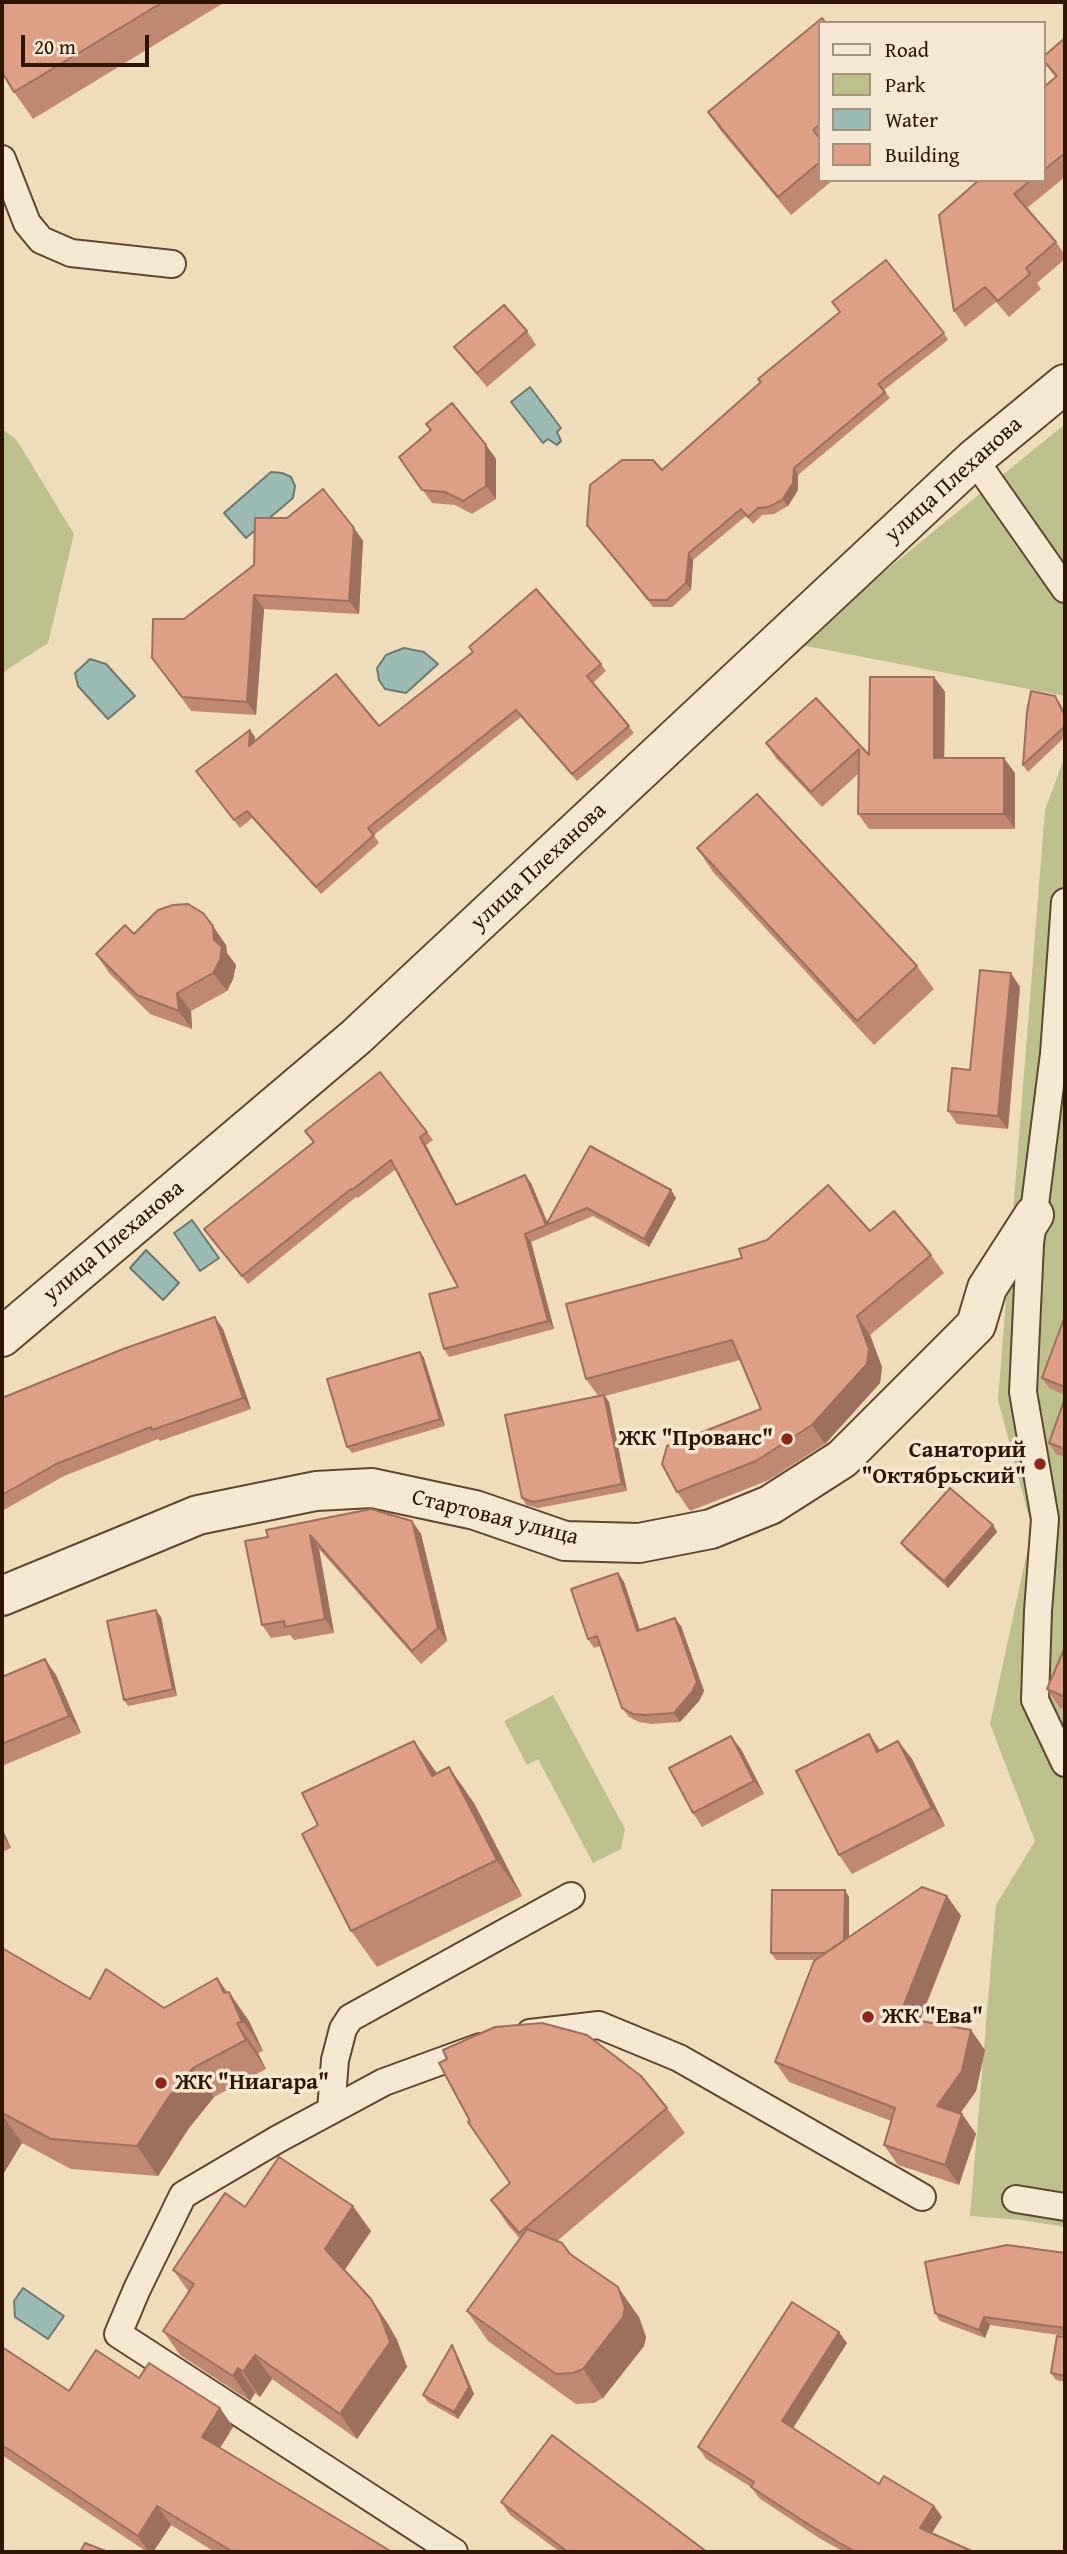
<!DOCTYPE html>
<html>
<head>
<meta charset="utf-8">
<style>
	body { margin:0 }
	#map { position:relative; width:1067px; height:2554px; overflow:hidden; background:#efdcbb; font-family:"Gentium Book Plus",serif }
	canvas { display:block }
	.frame { position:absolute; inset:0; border:4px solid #2f1402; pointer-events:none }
	.legend { position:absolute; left:818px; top:21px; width:228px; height:161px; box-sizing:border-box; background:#f5e8d3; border:2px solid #a6937f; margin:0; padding:9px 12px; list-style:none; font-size:21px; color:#2f1402 }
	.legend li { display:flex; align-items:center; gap:14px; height:35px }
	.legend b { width:35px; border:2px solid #a6937f }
	.scale { position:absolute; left:21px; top:35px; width:128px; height:32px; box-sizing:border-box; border:4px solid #2f1402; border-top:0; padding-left:9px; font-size:21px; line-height:24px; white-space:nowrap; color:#2f1402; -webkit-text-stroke:5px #f5e8d3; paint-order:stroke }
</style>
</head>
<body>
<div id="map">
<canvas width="1067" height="2554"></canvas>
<div class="frame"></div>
<ul class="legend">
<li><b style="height:9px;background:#f5e8d3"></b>Road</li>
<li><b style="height:19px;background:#bdbf8d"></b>Park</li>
<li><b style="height:19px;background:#9abbb4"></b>Water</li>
<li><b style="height:19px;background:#df9e86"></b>Building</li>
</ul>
<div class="scale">20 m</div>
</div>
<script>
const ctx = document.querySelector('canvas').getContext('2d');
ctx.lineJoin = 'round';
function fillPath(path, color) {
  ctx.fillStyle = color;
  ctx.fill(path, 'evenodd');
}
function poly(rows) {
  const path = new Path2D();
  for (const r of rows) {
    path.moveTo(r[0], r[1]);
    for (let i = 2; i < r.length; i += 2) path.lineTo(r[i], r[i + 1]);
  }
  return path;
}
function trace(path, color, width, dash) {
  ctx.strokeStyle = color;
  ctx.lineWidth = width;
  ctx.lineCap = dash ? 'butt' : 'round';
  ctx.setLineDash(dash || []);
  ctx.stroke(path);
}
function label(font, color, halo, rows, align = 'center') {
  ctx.font = font + ' "Gentium Book Plus",serif';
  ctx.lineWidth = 7;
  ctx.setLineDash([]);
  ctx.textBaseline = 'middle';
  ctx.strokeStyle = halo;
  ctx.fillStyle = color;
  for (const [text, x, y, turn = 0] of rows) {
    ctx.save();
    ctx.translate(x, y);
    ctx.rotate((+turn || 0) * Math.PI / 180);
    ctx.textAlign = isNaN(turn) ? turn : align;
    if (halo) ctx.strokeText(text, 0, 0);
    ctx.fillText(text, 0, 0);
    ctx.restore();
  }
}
const green = poly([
	[1065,424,1065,696,796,644],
	[2,429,16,439,74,534,48,643,2,673],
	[1065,756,1065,2227,1021,2220,970,2216,996,1905,1035,1841,990,1724,1032,1529,998,1400,1045,810],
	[553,1695,625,1829,621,1849,593,1863,538,1759,527,1765,504,1721]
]);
const water = poly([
	[530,387,561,428,557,432,561,441,557,445,548,439,543,443,511,402,530,387],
	[271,472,282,473,291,477,295,486,293,498,246,538,224,513,271,472],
	[404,648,424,652,438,664,406,693,385,689,379,680,377,668,386,655,404,648],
	[90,659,106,664,135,696,108,719,78,686,75,673,90,659],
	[192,1220,219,1258,200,1271,174,1233,192,1220],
	[146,1250,179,1283,163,1300,130,1268,146,1250],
	[23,2288,64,2316,48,2339,15,2317,14,2301,23,2288]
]);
const service = poly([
	[2,159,27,223,41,240,71,253,172,264],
	[974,459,1065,589],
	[1065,902,1054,1054,1030,1244,1023,1392,1045,1519,1038,1611,1035,1700,1065,1763],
	[530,2033,599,2025,679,2058,922,2197],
	[331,2110,335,2060,343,2029,350,2018,571,1896],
	[1016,2199,1065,2207],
	[454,2552,118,2334,137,2289,183,2195,278,2139,384,2082,480,2047]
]);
const minor = poly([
	[2,1596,198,1515,316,1491,372,1488,475,1510,565,1541,639,1543,711,1529,770,1505,842,1459,976,1325,987,1288,1034,1215]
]);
const tertiary = poly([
	[2,1337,356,1037,974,459,1065,384]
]);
const wall = poly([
	[2,2,225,2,33,119,14,92],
	[820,23,820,180,833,180,791,215,721,131,708,112],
	[1065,38,1065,177,1027,208,1056,242,1065,255,1065,259,1037,283,1041,289,1009,317,996,302,965,327,954,311,979,180,1044,180,1044,87,1056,78,1044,62],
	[527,331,536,345,487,387,464,360,454,347],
	[944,333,948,340,884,390,890,398,798,475,798,490,788,506,774,514,762,515,753,524,746,516,693,560,691,590,672,607,653,607,587,525,662,470],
	[426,424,486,445,496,459,496,499,472,514,455,505,432,503,399,457,431,431],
	[354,528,363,541,359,614,264,609,256,715,191,711,162,671,184,619],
	[469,647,601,664,606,671,593,683,634,733,577,781,521,717,374,835,379,843,321,894,252,818,240,828,196,771,255,737,255,741,379,726,472,652],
	[934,677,945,692,944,758,1015,773,1015,829,869,829,858,814,859,773,822,807,776,758,766,743,816,698,869,755],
	[1060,703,1065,713,1065,737,1028,772,1023,765],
	[697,848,917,966,934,989,874,1045,713,872],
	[134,934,226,945,227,953,236,965,233,979,227,991,191,1011,192,1029,150,1014,109,973,96,954],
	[1020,987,1008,1129,957,1124,948,1111,970,1070],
	[305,1131,427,1132,433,1140,426,1145,457,1204,525,1175,531,1183,548,1223,590,1146,671,1190,676,1198,649,1247,593,1216,531,1242,554,1329,449,1357,444,1349,458,1287,396,1169,358,1198,356,1197,248,1284,204,1229,313,1142],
	[870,1231,931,1255,944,1273,870,1335,882,1367,880,1383,825,1444,769,1480,690,1511,677,1492,761,1409,740,1360,605,1396,609,1402,627,1491,538,1508,526,1505,522,1498,599,1397,586,1379],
	[1065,1316,1065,1395,1049,1388,1042,1378],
	[223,1329,251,1409,160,1441,158,1439,64,1476,2,1511,2,1398],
	[420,1352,424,1358,445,1426,352,1453,347,1447],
	[1065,1398,1065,1457,1056,1454,1049,1443],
	[412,1521,421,1534,447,1641,421,1664,319,1549,334,1633,294,1640,290,1635,271,1638,262,1625,245,1541],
	[993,1525,997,1532,948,1588,906,1550,901,1543],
	[624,1582,639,1630,681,1626,704,1691,699,1701,680,1722,651,1724,639,1722,629,1717,622,1708,600,1646,594,1648,588,1639],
	[161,1617,177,1696,128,1706,124,1700],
	[1065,1647,1065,1710,1060,1708,1047,1689],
	[56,1675,81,1733,2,1766,2,1677],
	[869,1734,880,1750,898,1741,912,1759,945,1826,852,1874,839,1855],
	[414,1741,437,1773,474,1803,522,1896,377,1967,351,1931,318,1825],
	[741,1749,764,1794,702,1827,693,1813],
	[2,1828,11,1848,2,1852],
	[845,1890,849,1897,849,1937,947,1896,961,1916,920,2021,985,2050,976,2091,960,2114,962,2114,976,2134,959,2185,898,2165,884,2145,891,2121,789,2082,775,2062,815,1960,776,1960,771,1953],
	[2,1948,90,1999,164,2008,217,1978,249,2021,263,2051,258,2053,266,2069,214,2097,189,2128,158,2176,71,2169,22,2143,2,2176],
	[667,2108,685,2133,557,2241,639,2317,646,2337,644,2346,603,2398,594,2403,576,2404,488,2341,467,2311,520,2239,508,2225,491,2200,510,2183],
	[371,2231,344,2270,371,2299,388,2324,397,2340,407,2367,357,2439,272,2379,260,2397,255,2393,250,2401,180,2355,163,2331,189,2292,173,2270],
	[1065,2253,1065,2336,990,2325,985,2338,940,2321,935,2313],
	[1065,2337,1065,2382,1056,2380,1051,2373],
	[847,2343,792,2428,879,2484,934,2506,942,2517,932,2533,974,2552,844,2552,819,2538,759,2498,751,2487,706,2459,698,2447],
	[2,2347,69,2391,139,2378,220,2408,233,2427,220,2448,392,2552,215,2552,171,2525,153,2552,147,2552,2,2455],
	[456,2352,474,2394,458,2419,428,2402,423,2395],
	[501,2502,707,2552,560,2552,510,2515]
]);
const shadedWall = poly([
	[486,445,496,459,496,499,486,486],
	[794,468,798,475,798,490,788,506,783,499],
	[354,528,363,541,359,614,349,601],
	[689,553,693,560,691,590,686,583],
	[254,595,264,609,256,715,247,702],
	[934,677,945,692,944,773,934,758],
	[250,730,255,737,254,753,249,746],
	[1004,758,1015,773,1015,829,1004,814],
	[213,926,226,945,227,953,236,965,233,979,227,991,213,973,214,940],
	[1011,973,1020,987,1008,1129,998,1116],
	[177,993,191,1011,192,1029,179,1011],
	[420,1137,426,1145,461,1213,456,1205],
	[525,1175,531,1183,548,1225,547,1225],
	[671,1190,676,1198,649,1247,644,1239],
	[525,1234,531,1242,554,1329,548,1321],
	[857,1316,870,1335,882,1367,880,1383,825,1444,812,1425],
	[215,1317,223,1329,251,1409,243,1398],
	[420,1352,424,1358,445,1426,440,1419],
	[604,1395,609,1402,627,1491,622,1484],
	[412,1521,421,1534,447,1641,438,1628],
	[993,1525,997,1532,948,1588,944,1581],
	[310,1535,319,1549,334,1633,325,1619],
	[618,1573,624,1582,643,1639,637,1631],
	[156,1610,161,1617,177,1696,173,1689],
	[675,1618,681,1626,704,1691,699,1701,680,1722,674,1713],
	[45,1659,56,1675,81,1733,69,1716],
	[869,1734,882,1753,877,1752],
	[731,1736,741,1749,764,1794,754,1781],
	[414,1741,439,1777,432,1776],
	[898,1741,912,1759,945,1826,932,1808],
	[449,1767,474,1803,522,1896,497,1860],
	[2,1828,11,1848,2,1835],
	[845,1890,849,1897,849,1960,844,1953],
	[947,1896,961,1916,913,2037,899,2017],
	[217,1978,232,2000,229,1992,249,2021,263,2051,224,1993],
	[237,2023,258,2053,266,2069,246,2040],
	[971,2030,985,2050,976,2091,951,2126,937,2106],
	[193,2068,214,2097,189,2128,158,2176,137,2146,168,2098],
	[2,2114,22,2143,2,2176],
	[962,2114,976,2134,959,2185,945,2165],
	[353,2206,371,2231,342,2274,325,2249],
	[618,2287,639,2317,646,2337,644,2346,603,2398,583,2369],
	[371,2299,388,2324,397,2340,407,2367,357,2439,340,2414],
	[984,2317,990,2325,985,2338,979,2330],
	[839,2332,847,2343,790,2433,782,2421],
	[452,2345,456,2352,474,2394,458,2419,454,2412],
	[255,2355,272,2379,260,2397,243,2372],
	[238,2368,255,2393,250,2401,233,2376],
	[220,2408,233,2427,215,2456,202,2437],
	[157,2506,171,2525,153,2552,149,2552,138,2536],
	[934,2506,942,2517,928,2539,920,2528]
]);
const building = poly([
	[2,2,163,2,14,92,2,72,2,2],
	[822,18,826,23,820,23,820,124,813,130,820,139,820,162,778,197,708,112,822,18],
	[1065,38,1065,153,1044,170,1044,87,1057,76,1044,61,1044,56,1065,38],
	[979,180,1031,180,1014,194,1056,242,1026,268,1030,274,998,301,985,287,954,311,939,215,979,180],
	[886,260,944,333,878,384,885,392,794,468,793,483,783,499,769,507,758,508,748,517,741,509,689,553,686,583,667,600,649,600,587,525,590,485,622,460,653,460,662,470,761,382,758,379,840,312,832,302,886,260],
	[504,305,527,331,477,373,454,347,504,305],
	[452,403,486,445,486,486,463,501,445,492,422,490,399,457,431,430,426,424,452,403],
	[323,489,354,528,349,601,254,595,247,702,182,697,152,658,153,619,184,619,254,565,255,518,287,518,323,489],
	[536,589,601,664,587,676,629,726,572,774,516,710,368,828,374,835,316,887,247,811,234,820,196,771,250,730,249,746,336,674,379,726,473,652,469,647,536,589],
	[870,677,934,677,934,758,1004,758,1004,814,858,814,859,749,811,792,766,743,816,698,869,755,870,677],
	[1031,691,1055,696,1065,716,1065,726,1023,765,1027,712,1031,691],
	[757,794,917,966,857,1021,697,848,757,794],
	[188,904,203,913,213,926,214,940,222,947,220,960,213,973,177,993,179,1011,137,995,96,954,125,925,134,934,158,910,173,905,188,904],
	[980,970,1011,973,998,1116,948,1111,952,1068,970,1070,980,970],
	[380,1072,427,1132,420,1137,456,1205,525,1175,546,1225,590,1146,671,1190,644,1239,587,1208,525,1234,548,1321,444,1349,429,1294,458,1287,391,1160,352,1190,351,1189,242,1276,204,1229,314,1142,305,1131,380,1072],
	[828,1185,870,1231,894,1211,931,1255,857,1316,869,1349,867,1364,812,1425,756,1461,677,1492,662,1464,667,1446,761,1409,732,1340,586,1379,566,1304,742,1258,739,1249,767,1240,828,1185],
	[1065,1316,1065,1387,1042,1378,1065,1316],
	[215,1317,243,1398,152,1430,151,1427,56,1464,2,1495,2,1398,123,1349,215,1317],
	[420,1352,440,1419,347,1447,327,1379,420,1352],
	[604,1395,622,1484,533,1502,522,1498,505,1415,604,1395],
	[1065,1398,1065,1449,1049,1443,1065,1398],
	[950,1488,993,1525,944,1581,901,1543,950,1488],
	[371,1509,412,1521,438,1628,412,1651,310,1535,325,1619,285,1627,284,1621,262,1625,245,1541,268,1537,266,1530,371,1509],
	[618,1573,637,1631,675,1618,697,1682,692,1692,674,1713,645,1715,633,1714,622,1708,597,1636,588,1639,571,1589,618,1573],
	[156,1610,173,1689,124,1700,107,1621,156,1610],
	[1065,1647,1065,1697,1047,1689,1065,1647],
	[45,1659,69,1716,2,1744,2,1677,45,1659],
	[869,1734,877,1752,898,1741,932,1808,839,1855,796,1771,869,1734],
	[731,1736,754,1781,693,1813,669,1768,731,1736],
	[414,1741,432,1776,449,1767,497,1860,351,1931,302,1834,318,1825,302,1793,414,1741],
	[922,1887,947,1896,899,2017,971,2030,962,2071,937,2106,962,2114,945,2165,884,2145,895,2108,775,2062,814,1961,922,1887],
	[772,1890,845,1890,844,1940,825,1953,771,1953,772,1890],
	[2,1948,90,1999,106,1969,164,2008,217,1978,224,1993,229,1992,242,2022,237,2023,246,2040,193,2068,168,2098,137,2146,51,2139,2,2113,2,1948],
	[542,2023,587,2035,641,2076,667,2108,519,2233,491,2200,510,2183,468,2122,470,2121,439,2063,447,2059,443,2050,495,2027,542,2023],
	[279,2157,353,2206,325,2249,371,2299,380,2315,390,2342,340,2414,255,2355,243,2372,238,2368,233,2376,163,2331,194,2284,173,2270,225,2193,245,2207,279,2157],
	[527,2229,562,2243,570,2254,618,2287,625,2308,623,2317,583,2369,573,2373,556,2374,467,2311,527,2229],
	[1007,2245,1065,2253,1065,2328,984,2317,979,2330,935,2313,925,2262,1007,2245],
	[792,2302,839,2332,782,2421,879,2484,884,2476,934,2506,920,2528,974,2552,855,2552,811,2526,751,2487,754,2482,698,2447,792,2302],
	[1057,2336,1065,2337,1065,2376,1051,2373,1057,2336],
	[452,2345,469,2387,454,2412,423,2395,452,2345],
	[2,2347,69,2391,96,2350,139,2378,149,2363,220,2408,202,2437,392,2552,233,2552,157,2506,138,2536,2,2445,2,2347],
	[552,2435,707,2552,568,2552,501,2502,552,2435],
	[85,2543,108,2552,80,2552,85,2543]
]);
const markers = [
	[787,1439,7,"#8f2418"],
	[1040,1464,7,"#8f2418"],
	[868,2017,7,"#8f2418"],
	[161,2083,7,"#8f2418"]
];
const streetNames = [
	["улица Плеханова",954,480,-42],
	["улица Плеханова",539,867,-43],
	["улица Плеханова",114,1242,-40],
	["Стартовая улица",495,1518,14]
];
const poiNames = [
	["ЖК \"Прованс\"",773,1439],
	["Санаторий",1026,1451],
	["\"Октябрьский\"",1026,1477],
	["ЖК \"Ева\"",882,2017,"left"],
	["ЖК \"Ниагара\"",175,2083,"left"]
];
fillPath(green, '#bdbf8d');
fillPath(water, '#9abbb4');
trace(water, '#6f786d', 2);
trace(service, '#5f4630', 30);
trace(minor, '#5f4630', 42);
trace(tertiary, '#5f4630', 42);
trace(service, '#f5e8d3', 26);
trace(minor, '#f5e8d3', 38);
trace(tertiary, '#f5e8d3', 38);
fillPath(wall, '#c08873');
fillPath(shadedWall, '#9c6f5e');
fillPath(building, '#df9e86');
trace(building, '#9c6f5e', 2);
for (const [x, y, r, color] of markers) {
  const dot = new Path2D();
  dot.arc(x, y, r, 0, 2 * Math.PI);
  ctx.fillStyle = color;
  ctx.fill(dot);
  trace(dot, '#f5e8d3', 2.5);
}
label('23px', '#2f1402', '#f5e8d3', streetNames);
label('bold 23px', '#2f1402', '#f5e8d3', poiNames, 'right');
</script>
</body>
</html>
